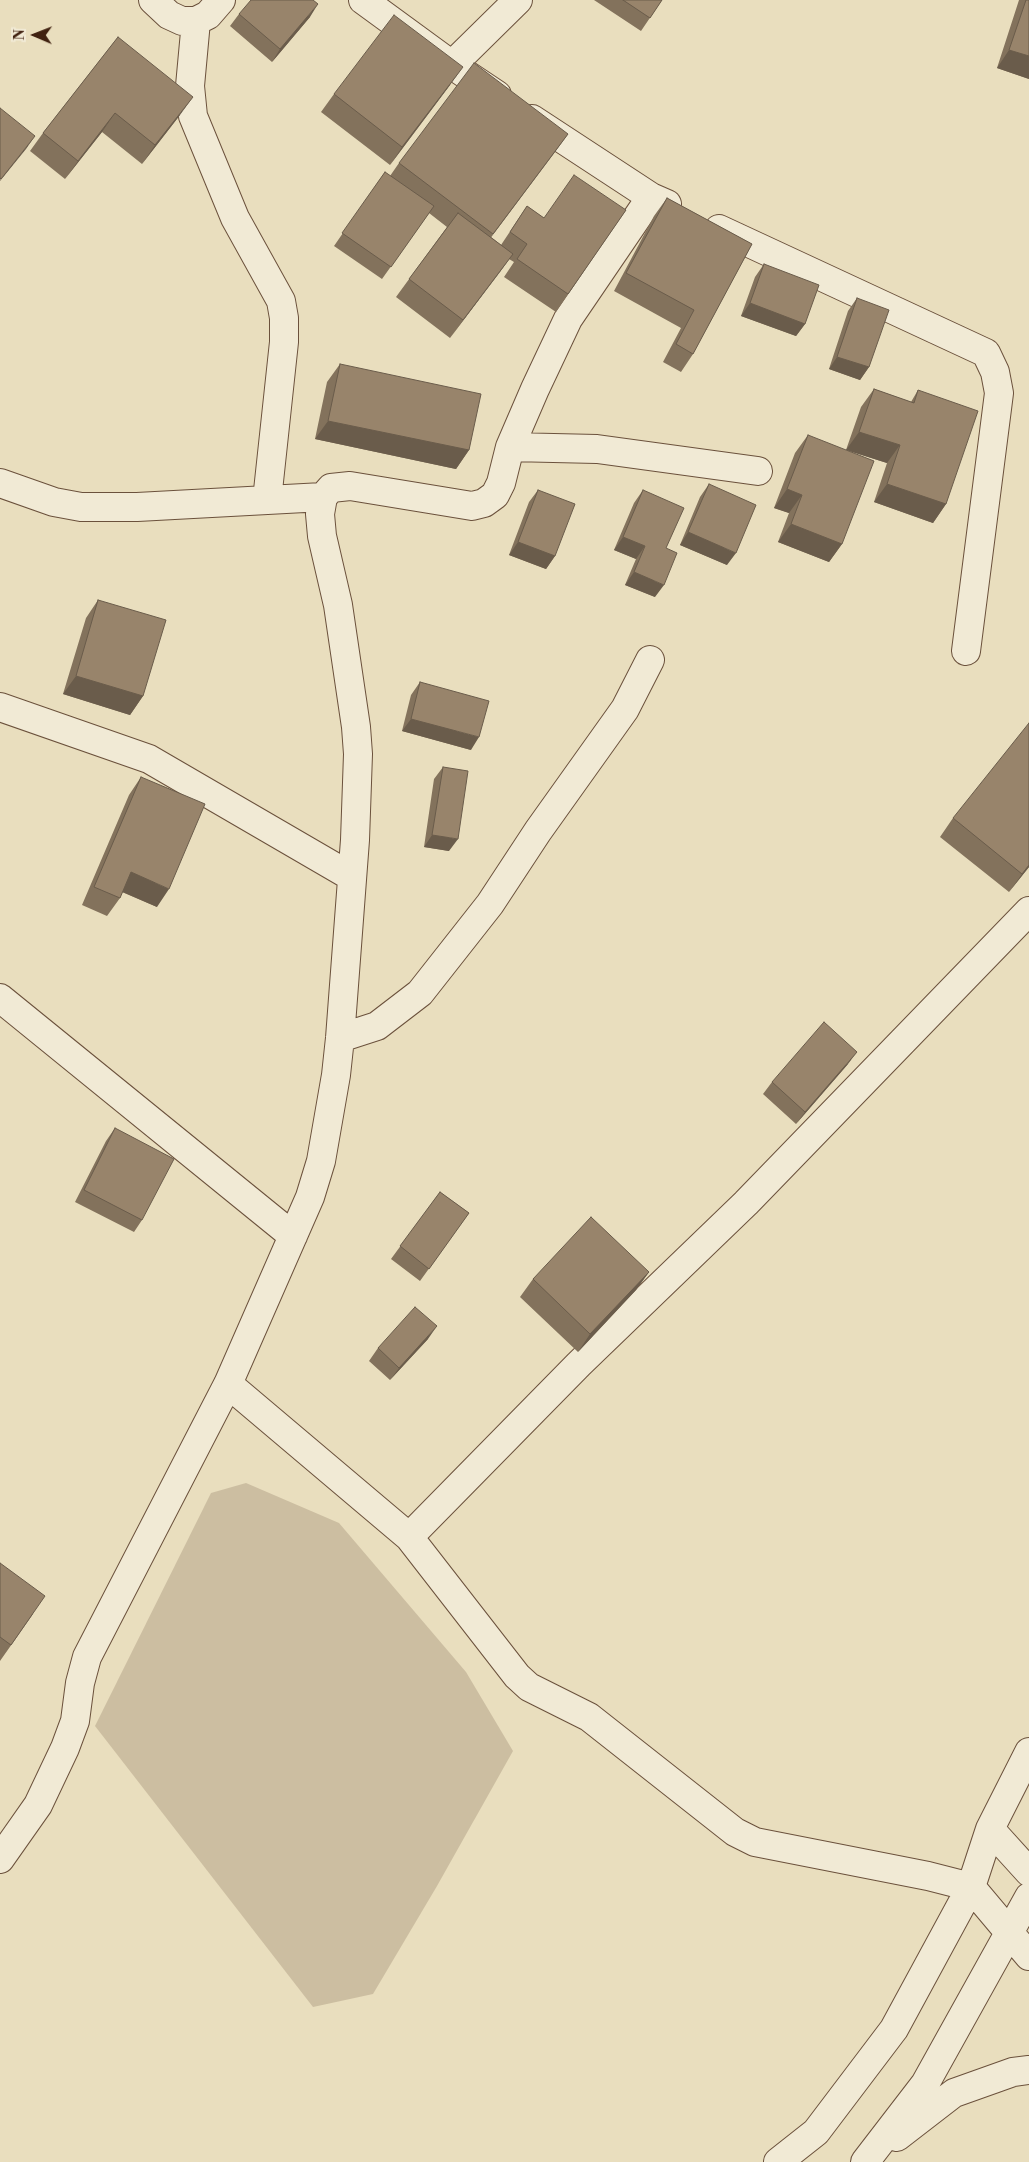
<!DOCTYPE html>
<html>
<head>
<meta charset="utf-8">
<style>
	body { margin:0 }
	#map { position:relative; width:1029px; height:2162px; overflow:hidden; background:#e9debe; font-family:"Libre Bodoni",serif }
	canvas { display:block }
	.north { position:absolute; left:10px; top:10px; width:50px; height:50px; -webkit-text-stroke:4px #f1ead5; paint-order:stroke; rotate:271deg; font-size:14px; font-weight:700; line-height:20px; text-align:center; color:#412211 }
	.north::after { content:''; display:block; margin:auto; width:18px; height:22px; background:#412211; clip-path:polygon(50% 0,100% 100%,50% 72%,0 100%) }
</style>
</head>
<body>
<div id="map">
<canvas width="1029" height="2162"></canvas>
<div class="north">N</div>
</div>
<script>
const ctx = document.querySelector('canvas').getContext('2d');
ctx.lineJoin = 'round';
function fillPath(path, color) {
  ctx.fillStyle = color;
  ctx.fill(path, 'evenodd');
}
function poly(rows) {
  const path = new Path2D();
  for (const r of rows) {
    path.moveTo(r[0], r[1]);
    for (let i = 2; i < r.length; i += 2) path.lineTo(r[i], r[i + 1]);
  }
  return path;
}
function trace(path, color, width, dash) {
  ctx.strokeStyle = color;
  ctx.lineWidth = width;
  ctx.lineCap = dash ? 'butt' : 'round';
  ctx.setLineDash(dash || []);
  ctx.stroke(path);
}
const green = poly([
	[246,1483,339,1523,466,1672,513,1751,437,1886,373,1994,313,2007,95,1726,211,1493]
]);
const street = poly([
	[153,0,169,15,182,21,196,21,208,15,221,0],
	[363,0,452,65,497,95],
	[196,21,190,86,193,116,235,218,281,301,284,318,284,342,267,500],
	[452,65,518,0],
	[532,119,651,197,667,204],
	[719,229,986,353,995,372,999,393,966,651],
	[510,447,597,449,758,471],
	[0,483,54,502,81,507,137,507,323,497],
	[0,707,149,759,352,877],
	[0,998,293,1236],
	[340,1038,377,1026,420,993,490,904,538,831,625,709,650,660],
	[228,1384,409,1537,579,1364,746,1203,1029,911],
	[409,1537,517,1676,529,1687,589,1717,735,1832,755,1842,928,1876,971,1887,1029,1956],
	[990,1829,1029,1872],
	[0,1859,38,1805,65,1748,75,1721,80,1683,87,1657,228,1384,310,1197,321,1161,336,1075,340,1038,355,840,358,754,356,727,338,605,322,536,320,514,323,497,331,488,350,486,472,506,484,503,495,495,501,483,510,447,535,389,568,319,651,197],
	[897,2137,954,2093,1013,2072,1029,2070],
	[778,2162,816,2132,894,2029,971,1887,990,1829,1029,1752],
	[865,2162,925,2084,1029,1897]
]);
const wall = poly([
	[594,0,662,0,641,31],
	[1019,0,1029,0,1029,79,997,68],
	[239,14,310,17,272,62,230,26],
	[118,37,180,115,142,164,102,132,65,179,30,151,43,133],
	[450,85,390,165,321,112,334,94],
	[568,134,491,237,501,245,527,206,544,218,626,210,556,312,504,277,514,262,509,259,450,338,396,297,447,227,429,213,382,279,334,246,385,172,390,176,399,163],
	[667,198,752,244,693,354,681,372,663,362,681,328,614,291,654,216],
	[764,264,805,324,796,336,741,316,755,277],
	[857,298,869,367,860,380,829,369,848,311],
	[340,364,469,450,456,469,315,439,327,382],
	[874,389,911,402,918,390,946,504,933,523,874,502,887,463,846,450,861,407],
	[808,435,842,544,829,562,778,542,789,513,774,508,795,453],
	[709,484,727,565,680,545,700,497],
	[538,490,555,556,546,569,509,555,529,502],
	[643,490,655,597,625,585,636,559,614,550,634,503],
	[98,600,143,696,130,715,63,694,86,618],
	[420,682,471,750,402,731,411,695],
	[443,767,449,851,424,847,434,779],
	[141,777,157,907,122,892,120,898,107,916,82,905,129,795],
	[953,818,1029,867,1009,892,940,837],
	[848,1064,796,1124,763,1094,772,1082],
	[115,1128,142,1220,134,1232,75,1202,106,1141],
	[440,1192,469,1213,420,1281,391,1259],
	[649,1272,636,1290,578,1352,520,1297,533,1279],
	[428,1339,390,1380,369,1361,378,1348],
	[0,1563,33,1614,0,1661]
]);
const shadedWall = poly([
	[318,4,310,17,272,62,280,49],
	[1009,50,1029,56,1029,79,997,68],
	[463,67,450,85,390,165,402,147],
	[193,97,180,115,142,164,155,145],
	[115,113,102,132,65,179,78,161],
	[568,134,555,152,480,252,493,234],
	[35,136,26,149,0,181,0,180],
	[513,254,500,272,450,338,463,320],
	[750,303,805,324,796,336,741,316],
	[837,357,869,367,860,380,829,369],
	[328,421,469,450,456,469,315,439],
	[859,432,900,445,887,463,846,450],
	[887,484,946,504,933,523,874,502],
	[787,489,802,495,789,513,774,508],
	[791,524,842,544,829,562,778,542],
	[688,532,736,553,727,565,680,545],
	[623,537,645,546,636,559,614,550],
	[518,542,555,556,546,569,509,555],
	[634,572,664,585,655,597,625,585],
	[76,676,143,696,130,715,63,694],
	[411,719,479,737,471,750,402,731],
	[432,835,458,839,449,851,424,847],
	[1029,865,1029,867,1009,892,1022,874],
	[131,872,169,889,157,907,118,890],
	[857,1052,848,1064,796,1124,805,1112],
	[649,1272,636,1290,578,1352,590,1334],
	[437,1326,428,1339,390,1380,399,1368]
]);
const building = poly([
	[251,0,313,0,318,4,280,49,239,14,251,0],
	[623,0,662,0,650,18,623,0],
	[1026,0,1029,0,1029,56,1009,50,1026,0],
	[394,15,463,67,402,147,334,94,394,15],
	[118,37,193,97,155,145,115,113,78,161,43,133,118,37],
	[474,63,568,134,493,234,399,163,474,63],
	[0,108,35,136,1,179,0,178,0,108],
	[385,172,434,206,391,267,342,233,385,172],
	[574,175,626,210,568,294,517,259,527,244,510,232,527,206,544,218,574,175],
	[667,198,752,244,693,354,676,344,694,310,626,273,667,198],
	[458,213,513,254,463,320,409,279,458,213],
	[764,264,819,285,805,324,750,303,764,264],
	[857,298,889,310,869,367,837,357,857,298],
	[340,364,481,394,469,450,328,421,340,364],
	[874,389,914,403,918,390,978,411,946,504,887,484,900,445,859,432,874,389],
	[808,435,874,461,842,544,791,524,802,495,787,489,808,435],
	[709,484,756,505,736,553,688,532,709,484],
	[538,490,575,504,555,556,518,542,538,490],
	[643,490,684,508,666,548,677,553,664,585,634,572,645,546,623,537,643,490],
	[98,600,166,620,143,696,76,676,98,600],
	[420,682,489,701,479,737,411,719,420,682],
	[1029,723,1029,865,1022,874,953,818,1029,723],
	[443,767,468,771,458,839,432,835,443,767],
	[141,777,205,804,169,889,131,872,120,898,94,887,141,777],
	[824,1022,857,1052,805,1112,772,1082,824,1022],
	[115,1128,174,1159,142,1220,84,1190,115,1128],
	[440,1192,469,1213,429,1269,400,1246,440,1192],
	[591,1217,649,1272,590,1334,533,1279,591,1217],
	[415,1307,437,1326,399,1368,378,1348,415,1307],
	[0,1563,45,1596,11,1645,0,1637,0,1563]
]);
fillPath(green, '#ccbea1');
trace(street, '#6b513c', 30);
trace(street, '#f1ead5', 28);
fillPath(wall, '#83725c');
fillPath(shadedWall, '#6a5c4b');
fillPath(building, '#98846b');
trace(building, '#6a5c4b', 1);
</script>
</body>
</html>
